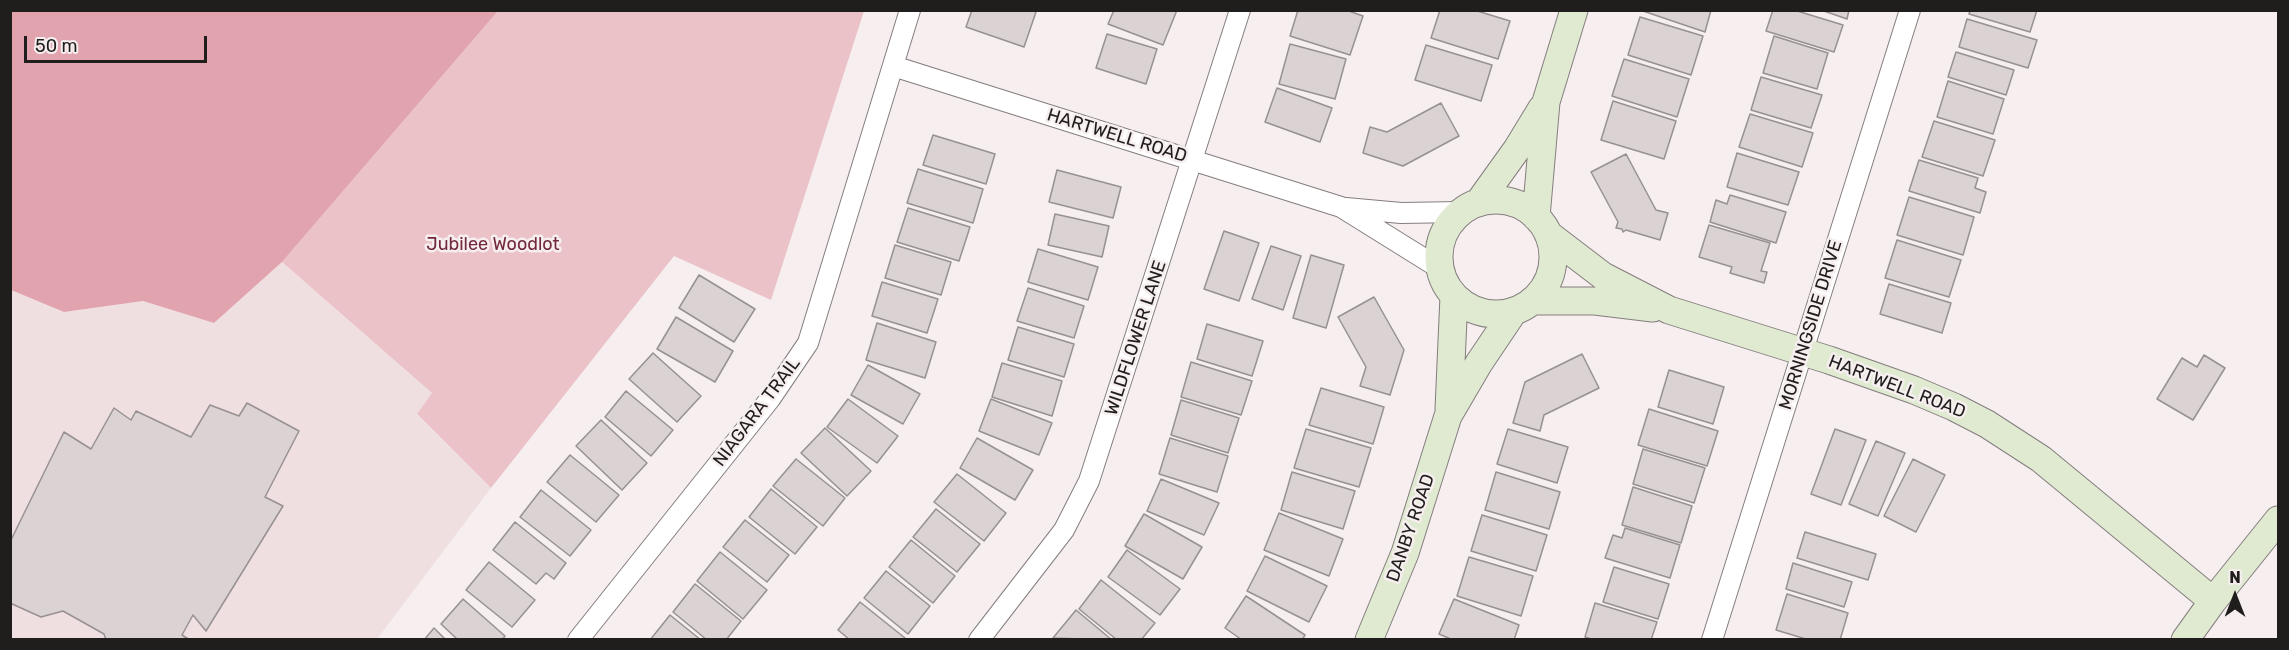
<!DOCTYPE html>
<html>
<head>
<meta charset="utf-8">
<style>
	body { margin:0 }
	#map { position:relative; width:2289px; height:650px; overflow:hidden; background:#f6eeef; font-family:Rubik,sans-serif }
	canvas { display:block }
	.frame { position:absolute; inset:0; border:12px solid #201d1d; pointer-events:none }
	.north { position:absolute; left:2205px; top:566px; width:60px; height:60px; -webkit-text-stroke:4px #f6eeef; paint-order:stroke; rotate:0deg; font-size:16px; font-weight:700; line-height:24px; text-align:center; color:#201d1d }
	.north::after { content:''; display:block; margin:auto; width:21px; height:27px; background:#201d1d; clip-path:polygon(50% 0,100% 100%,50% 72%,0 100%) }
	.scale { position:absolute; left:24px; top:36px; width:183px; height:27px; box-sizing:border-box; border:3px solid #201d1d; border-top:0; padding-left:8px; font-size:18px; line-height:21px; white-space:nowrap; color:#201d1d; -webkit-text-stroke:4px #f6eeef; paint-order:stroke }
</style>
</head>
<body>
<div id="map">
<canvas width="2289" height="650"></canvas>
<div class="frame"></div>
<div class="north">N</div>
<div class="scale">50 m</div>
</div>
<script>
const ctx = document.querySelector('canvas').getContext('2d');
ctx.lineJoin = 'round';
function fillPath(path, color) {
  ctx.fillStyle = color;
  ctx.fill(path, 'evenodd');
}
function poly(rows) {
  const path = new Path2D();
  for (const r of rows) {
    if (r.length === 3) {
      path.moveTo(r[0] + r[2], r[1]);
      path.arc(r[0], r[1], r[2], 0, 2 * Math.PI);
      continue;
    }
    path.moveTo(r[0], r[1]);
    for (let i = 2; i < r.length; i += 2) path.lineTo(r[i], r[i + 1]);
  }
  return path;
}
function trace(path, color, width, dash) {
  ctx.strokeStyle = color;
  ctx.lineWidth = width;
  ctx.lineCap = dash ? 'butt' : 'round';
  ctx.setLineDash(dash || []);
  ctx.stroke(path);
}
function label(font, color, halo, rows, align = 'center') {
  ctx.font = font + ' Rubik,sans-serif';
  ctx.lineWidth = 5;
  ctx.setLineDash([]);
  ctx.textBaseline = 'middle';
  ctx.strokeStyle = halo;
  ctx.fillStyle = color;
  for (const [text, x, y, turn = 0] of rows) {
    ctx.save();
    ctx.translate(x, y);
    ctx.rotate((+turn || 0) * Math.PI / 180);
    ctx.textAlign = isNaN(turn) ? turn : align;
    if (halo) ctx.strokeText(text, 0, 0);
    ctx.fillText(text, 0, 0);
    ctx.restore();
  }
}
const built = poly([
	[282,262,432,393,417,415,491,488,377,639,11,639,10,290,64,312,143,301,214,323]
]);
const green = poly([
	[498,11,864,11,771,300,674,256,491,488,417,414,432,393,282,262]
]);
const forest = poly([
	[10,11,11,10,498,11,282,262,214,323,143,301,64,312,11,290]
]);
const building = poly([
	[972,10,1032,10,1036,12,1024,47,966,27,972,10],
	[1114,10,1177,10,1163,45,1108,24,1114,10],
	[1298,10,1346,10,1363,16,1350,55,1290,36,1298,10],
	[1440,10,1474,10,1510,21,1498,59,1431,38,1440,10],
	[1640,10,1711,10,1705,32,1640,10],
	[1773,10,1794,10,1843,25,1834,52,1766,31,1773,10],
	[1821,10,1849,10,1847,19,1821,10],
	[1970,10,2037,10,2030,32,1969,14,1970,10],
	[1640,17,1703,36,1691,75,1628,55,1640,17],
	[1967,19,2037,40,2028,68,1959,47,1967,19],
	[1107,34,1157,49,1146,84,1096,68,1107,34],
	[1774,36,1828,53,1817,89,1763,73,1774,36],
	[1290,44,1346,59,1335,99,1279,84,1290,44],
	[1426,45,1492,65,1481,101,1415,80,1426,45],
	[1956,52,2014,70,2006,95,1948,77,1956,52],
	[1624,59,1689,79,1677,117,1612,96,1624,59],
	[1761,77,1822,95,1811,128,1751,110,1761,77],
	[1948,81,2004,99,1993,134,1937,117,1948,81],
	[1277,88,1332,108,1320,142,1265,122,1277,88],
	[1613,101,1676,121,1664,159,1601,140,1613,101],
	[1441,103,1459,136,1403,166,1363,153,1370,127,1387,132,1441,103],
	[1750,114,1813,133,1802,167,1739,147,1750,114],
	[1934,121,1995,140,1983,176,1922,157,1934,121],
	[933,135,995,154,986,184,923,165,933,135],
	[1737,153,1799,172,1788,205,1727,187,1737,153],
	[1626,154,1656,210,1668,213,1660,240,1626,230,1623,232,1622,229,1616,228,1618,222,1591,172,1626,154],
	[1919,160,1978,178,1975,188,1986,192,1980,213,1909,191,1919,160],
	[918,169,983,189,973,223,907,203,918,169],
	[1057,170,1121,187,1113,218,1049,202,1057,170],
	[1730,195,1786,212,1776,243,1710,222,1716,200,1727,204,1730,195],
	[1909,197,1974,217,1963,255,1897,235,1909,197],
	[908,208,970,227,959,261,897,242,908,208],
	[1055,214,1109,226,1102,257,1048,245,1055,214],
	[1709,225,1770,243,1761,271,1767,272,1764,283,1730,273,1732,267,1699,257,1709,225],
	[1224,231,1259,243,1239,301,1204,289,1224,231],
	[1897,240,1961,260,1949,297,1885,278,1897,240],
	[895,245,951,262,941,295,885,278,895,245],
	[1271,246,1301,256,1283,310,1252,299,1271,246],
	[1038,249,1098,267,1088,300,1028,282,1038,249],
	[1311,255,1344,265,1326,328,1293,318,1311,255],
	[699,275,755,309,734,342,679,308,699,275],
	[882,282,938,299,927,333,872,316,882,282],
	[1889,284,1951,303,1942,333,1880,314,1889,284],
	[1028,288,1084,306,1074,338,1017,321,1028,288],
	[1374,297,1404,350,1390,395,1360,386,1366,367,1338,317,1374,297],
	[676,317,733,351,715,382,657,349,676,317],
	[877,323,936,342,925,378,866,360,877,323],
	[1207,324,1263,341,1252,376,1197,359,1207,324],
	[1018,327,1074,344,1064,377,1008,360,1018,327],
	[653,353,701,396,677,422,629,379,653,353],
	[1582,354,1599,388,1544,415,1540,431,1513,423,1525,382,1582,354],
	[2204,355,2225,368,2193,420,2157,399,2182,358,2197,367,2204,355],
	[1191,362,1252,381,1241,415,1181,397,1191,362],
	[1002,363,1062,381,1052,416,992,397,1002,363],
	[868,365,920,394,903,424,851,395,868,365],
	[1669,370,1724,387,1713,424,1658,407,1669,370],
	[1321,388,1384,407,1373,444,1309,425,1321,388],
	[626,391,673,430,651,456,605,417,626,391],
	[848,399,898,436,877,463,827,427,848,399],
	[991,399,1052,423,1039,455,979,431,991,399],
	[1181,400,1239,418,1228,453,1171,435,1181,400],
	[247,403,299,431,265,497,283,506,206,631,193,615,182,635,190,640,106,640,104,634,63,611,41,617,10,603,10,542,64,432,91,449,114,408,131,420,136,411,191,437,210,405,239,416,247,403],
	[1649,409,1718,431,1707,466,1638,445,1649,409],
	[601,420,647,463,622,490,576,446,601,420],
	[825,428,871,471,847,496,801,453,825,428],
	[1306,429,1371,448,1359,487,1294,468,1306,429],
	[1508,429,1568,447,1557,483,1497,464,1508,429],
	[1835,429,1866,440,1841,505,1811,494,1835,429],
	[977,438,1033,470,1015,500,960,468,977,438],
	[1170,438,1228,456,1217,492,1159,474,1170,438],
	[1876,441,1905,453,1878,516,1849,504,1876,441],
	[1643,449,1705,468,1694,503,1633,484,1643,449],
	[570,455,619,495,596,522,547,482,570,455],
	[796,459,845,498,823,526,773,486,796,459],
	[1913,459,1945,475,1916,532,1884,516,1913,459],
	[1292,472,1355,491,1343,529,1281,510,1292,472],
	[1496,472,1560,492,1549,529,1485,510,1496,472],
	[957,474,1006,513,984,541,934,502,957,474],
	[1161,479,1219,503,1204,535,1147,511,1161,479],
	[1633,487,1692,506,1681,543,1622,525,1633,487],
	[771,489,817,527,795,554,749,517,771,489],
	[541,490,591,530,570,556,520,517,541,490],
	[936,509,980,544,957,572,913,537,936,509],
	[1279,513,1343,539,1329,576,1264,550,1279,513],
	[1144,514,1202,547,1183,579,1125,546,1144,514],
	[1482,515,1547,535,1536,571,1471,551,1482,515],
	[745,520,789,555,767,582,723,547,745,520],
	[515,522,566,563,554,579,546,573,536,584,493,550,515,522],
	[1625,528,1680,545,1670,578,1605,558,1613,535,1622,538,1625,528],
	[1805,532,1876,554,1868,580,1797,558,1805,532],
	[911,540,955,576,933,603,889,567,911,540],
	[1127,550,1180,589,1160,615,1108,577,1127,550],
	[720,552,767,590,743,619,697,581,720,552],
	[1265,556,1327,586,1309,622,1247,591,1265,556],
	[1469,557,1533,576,1521,616,1457,596,1469,557],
	[489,562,535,600,512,627,466,590,489,562],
	[1793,563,1852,582,1844,607,1786,589,1793,563],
	[1614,567,1669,584,1658,619,1603,602,1614,567],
	[886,571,930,606,908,634,864,598,886,571],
	[1101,580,1155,623,1141,640,1117,640,1079,609,1101,580],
	[695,584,741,621,726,640,707,640,673,612,695,584],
	[1787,594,1848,613,1840,640,1809,640,1776,630,1787,594],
	[1246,596,1305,635,1302,640,1242,640,1225,628,1246,596],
	[463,599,505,636,502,640,458,640,441,624,463,599],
	[1454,599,1519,625,1514,640,1453,640,1439,634,1454,599],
	[860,602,905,638,904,640,850,640,838,630,860,602],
	[1595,603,1657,622,1651,640,1594,640,1585,637,1595,603],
	[1076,610,1112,640,1053,638,1076,610],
	[670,615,701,640,650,640,670,615],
	[434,628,446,640,424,640,434,628]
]);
const street = poly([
	[893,66,1341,207,1439,268],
	[1346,208,1401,213,1461,212],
	[578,640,770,399,808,343,910,10],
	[979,640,1064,530,1089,481,1240,10],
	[1712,640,1910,10]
]);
const secondary = poly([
	[1496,257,57],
	[1479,202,1517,149,1542,108],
	[1536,217,1546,102,1574,10],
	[1548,234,1603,276,1669,310,1829,360,1914,390,1954,407,1987,424,2041,459,2213,601],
	[1532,301,1595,301,1653,308],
	[1449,409,1454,296],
	[1369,640,1405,553,1448,416,1479,363,1514,311],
	[2185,640,2213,601,2278,520]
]);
const streetNames = [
	["HARTWELL ROAD",1117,136,17],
	["MORNINGSIDE DRIVE",1811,325,-73],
	["WILDFLOWER LANE",1136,338,-72],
	["HARTWELL ROAD",1897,387,21],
	["NIAGARA TRAIL",757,412,-53],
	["DANBY ROAD",1411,528,-71]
];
const parkNames = [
	["Jubilee Woodlot",493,245]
];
fillPath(built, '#f0dfe1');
fillPath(green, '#eac2c8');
fillPath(forest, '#e1a3ae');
fillPath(building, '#dad2d3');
trace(building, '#989192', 1.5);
trace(street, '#857d7e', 22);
trace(secondary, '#857d7e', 29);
trace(street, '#fff', 20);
trace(secondary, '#dfead1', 27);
label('18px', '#201d1d', '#f6eeef', streetNames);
label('18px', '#72293c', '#f6eeef', parkNames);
</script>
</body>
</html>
